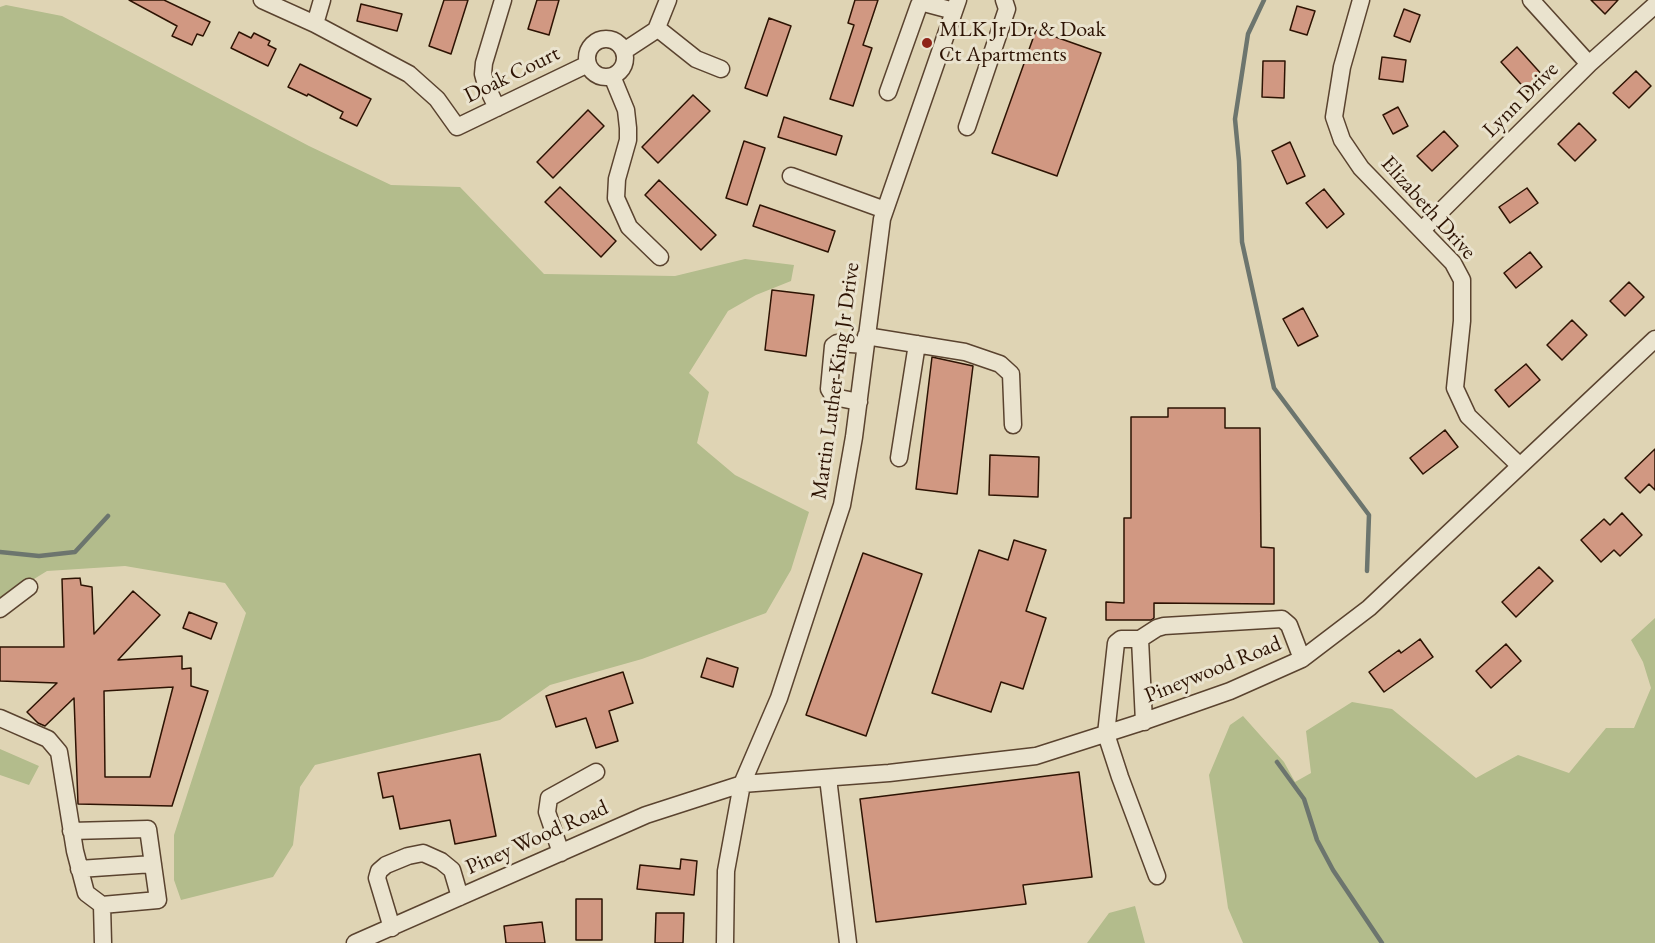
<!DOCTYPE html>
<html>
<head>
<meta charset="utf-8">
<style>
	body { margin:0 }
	canvas { display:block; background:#dfd4b4 }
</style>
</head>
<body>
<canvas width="1655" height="943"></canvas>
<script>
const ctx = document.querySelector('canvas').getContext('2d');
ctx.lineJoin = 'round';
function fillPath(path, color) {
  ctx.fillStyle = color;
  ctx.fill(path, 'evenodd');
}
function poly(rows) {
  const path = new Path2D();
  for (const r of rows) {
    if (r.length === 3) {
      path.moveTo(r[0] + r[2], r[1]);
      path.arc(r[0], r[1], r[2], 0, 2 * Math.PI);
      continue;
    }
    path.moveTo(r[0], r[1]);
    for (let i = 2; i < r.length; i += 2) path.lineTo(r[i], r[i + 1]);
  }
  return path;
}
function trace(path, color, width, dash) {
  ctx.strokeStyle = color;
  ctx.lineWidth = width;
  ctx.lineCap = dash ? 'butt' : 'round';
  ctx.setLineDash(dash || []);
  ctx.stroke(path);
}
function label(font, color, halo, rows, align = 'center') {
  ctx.font = font + ' "EB Garamond",serif';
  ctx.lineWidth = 6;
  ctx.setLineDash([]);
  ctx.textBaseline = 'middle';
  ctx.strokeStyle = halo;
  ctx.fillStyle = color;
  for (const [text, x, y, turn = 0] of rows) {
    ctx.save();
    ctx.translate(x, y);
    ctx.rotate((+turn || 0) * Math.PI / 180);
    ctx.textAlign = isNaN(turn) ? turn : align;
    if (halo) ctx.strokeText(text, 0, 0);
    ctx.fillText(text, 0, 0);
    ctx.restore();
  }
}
const green = poly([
	[6,5,62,16,309,146,391,185,460,187,544,274,675,276,745,259,794,265,791,281,756,295,728,311,689,373,709,392,697,443,735,475,809,512,791,570,766,613,642,659,550,685,500,720,315,765,300,787,293,845,273,877,181,900,174,880,174,835,246,613,225,583,125,566,47,571,0,600,0,7],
	[1655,618,1655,943,1243,943,1228,908,1209,775,1230,725,1243,716,1284,762,1295,782,1311,773,1306,731,1352,702,1392,709,1476,778,1518,755,1569,773,1606,728,1634,728,1651,688,1643,662,1631,640],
	[0,749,39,766,29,785,0,775],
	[1135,906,1145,943,1087,943,1109,913]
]);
const stream = poly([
	[1264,0,1248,34,1235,119,1239,161,1242,242,1274,388,1369,515,1367,571],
	[0,552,39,556,75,552,108,516],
	[1277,762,1304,799,1317,840,1333,870,1382,943]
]);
const building = poly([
	[129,0,164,0,210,22,203,36,197,34,192,45,172,36,177,26,129,0],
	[444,0,468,0,451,54,429,46,444,0],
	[537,0,559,0,549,35,528,29,537,0],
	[855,0,878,0,863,45,872,48,853,106,830,99,854,25,848,23,855,0],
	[1591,0,1618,0,1605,14,1591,0],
	[361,4,402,14,397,31,357,21,361,4],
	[1297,6,1315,11,1307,35,1290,30,1297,6],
	[1404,9,1420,15,1410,42,1394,36,1404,9],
	[769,18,791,26,767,96,745,88,769,18],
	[1036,30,1101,53,1057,176,992,153,1036,30],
	[239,32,251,38,254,33,270,41,268,45,276,49,268,66,231,48,239,32],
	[1517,47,1544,77,1528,92,1501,62,1517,47],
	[1382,57,1406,60,1403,82,1379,79,1382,57],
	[1263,61,1285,61,1284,98,1262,97,1263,61],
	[300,64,371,99,357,126,340,118,343,112,308,94,307,96,288,87,300,64],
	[1636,71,1651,86,1629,108,1613,93,1636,71],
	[693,95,710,111,658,163,642,147,693,95],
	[1398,107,1408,126,1393,134,1383,115,1398,107],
	[588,110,604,126,553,178,537,162,588,110],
	[784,117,842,136,836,155,778,137,784,117],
	[1579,123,1596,140,1575,161,1558,144,1579,123],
	[1444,131,1458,146,1432,171,1417,156,1444,131],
	[744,141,765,148,747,205,726,198,744,141],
	[1290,142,1305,176,1287,184,1272,151,1290,142],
	[659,180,716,235,701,250,645,195,659,180],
	[560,187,616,241,601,257,545,202,560,187],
	[1527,188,1538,203,1510,223,1499,207,1527,188],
	[1324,189,1344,214,1327,228,1306,203,1324,189],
	[760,205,835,231,828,252,753,226,760,205],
	[1530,252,1542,267,1516,288,1504,273,1530,252],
	[1629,282,1644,297,1625,316,1610,301,1629,282],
	[772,290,814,295,806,356,765,350,772,290],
	[1303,308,1318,336,1298,346,1283,319,1303,308],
	[1572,320,1587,335,1562,360,1547,345,1572,320],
	[932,357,973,366,957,494,916,489,932,357],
	[1526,364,1540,380,1509,407,1495,390,1526,364],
	[1168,408,1225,408,1225,428,1260,428,1261,547,1274,548,1274,604,1154,603,1154,618,1151,620,1106,620,1106,602,1124,603,1124,518,1131,518,1131,417,1168,417,1168,408],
	[1445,430,1458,447,1423,474,1410,458,1445,430],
	[1655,449,1655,490,1649,484,1640,493,1625,478,1655,449],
	[990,455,1039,457,1038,497,989,495,990,455],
	[1622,513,1642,535,1620,556,1614,550,1601,562,1581,540,1604,519,1610,525,1622,513],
	[1014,540,1046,550,1026,611,1046,618,1023,689,1001,682,991,712,932,693,979,550,1008,560,1014,540],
	[863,553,922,574,866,736,806,715,863,553],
	[1539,567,1553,581,1516,617,1502,602,1539,567],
	[80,578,81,585,92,587,94,634,133,591,160,615,118,660,182,656,182,669,191,668,191,686,208,691,172,806,78,804,74,698,45,726,38,723,27,712,57,683,0,681,0,647,64,647,62,579,80,578],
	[173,687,150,777,105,777,104,691,173,687],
	[189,612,217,623,211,639,183,628,189,612],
	[1420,639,1433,657,1384,692,1369,672,1399,650,1401,653,1420,639],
	[1506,644,1521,661,1491,688,1476,671,1506,644],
	[707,658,738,668,733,687,701,677,707,658],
	[623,672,633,703,609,711,618,741,596,748,586,718,556,727,546,696,623,672],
	[480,754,496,836,455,844,450,820,400,829,393,796,383,798,378,773,480,754],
	[1079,772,1092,877,1023,885,1026,904,876,922,860,799,1079,772],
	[681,859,697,861,694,895,637,889,640,865,680,869,681,859],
	[576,899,602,899,602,940,576,940,576,899],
	[656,913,684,913,683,943,655,943,656,913],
	[542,922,545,943,506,943,504,926,542,922]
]);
const minor = poly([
	[262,0,315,24,409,74,437,99,457,127,588,64],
	[1361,0,1342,67,1334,117,1342,140,1361,168,1453,263,1462,280,1462,321,1455,388,1468,416,1520,466],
	[1531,0,1589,64],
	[315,24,322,0],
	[657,28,696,59,721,69],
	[606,58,19],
	[624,51,656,30,668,0],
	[612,76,626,110,628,128,628,140,617,179,616,198,629,227,660,257],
	[888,92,919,5,924,3,954,11],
	[497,108,486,85,483,74,484,63,503,0],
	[967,127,1007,9,1004,0],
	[791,176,885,210],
	[1422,230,1589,64,1655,5],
	[866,336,965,352,1000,364,1011,374,1013,425],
	[859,402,834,397,829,389,833,346,837,343,865,345],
	[899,458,917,344],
	[0,609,29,587],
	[1140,639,1157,628,1164,626,1282,619,1289,625,1302,659],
	[0,718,48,739,59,752,75,851,86,893,102,905,103,943],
	[1144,722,1140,639,1121,639,1116,643,1106,734,1120,777,1157,876],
	[828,778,848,943],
	[71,831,148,829,158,900,102,905],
	[561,853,547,812,549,798,596,772],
	[79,869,153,864],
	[392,928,377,878,379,871,386,865,408,856,423,853,441,861,452,870,460,897],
	[355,943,646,815,742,784,889,773,1036,756,1136,724,1230,691,1302,659,1369,608,1655,339],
	[725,943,726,871,742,784,779,698,842,505,854,437,882,219,958,0]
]);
const markers = [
	[927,43,6,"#8f2418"]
];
const poiNames = [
	["MLK Jr Dr & Doak",939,30],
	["Ct Apartments",939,55]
];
const streetNames = [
	["Doak Court",512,75,-26],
	["Lynn Drive",1521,100,-45],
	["Elizabeth Drive",1428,208,48],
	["Martin Luther King Jr Drive",836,381,-82],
	["Pineywood Road",1213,670,-22],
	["Piney Wood Road",537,838,-24]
];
fillPath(green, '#b3bc8c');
trace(stream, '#6c756e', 4.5);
fillPath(building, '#d19882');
trace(building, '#2d1303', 1.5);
trace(minor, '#5a432f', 19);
trace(minor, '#eae3ce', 16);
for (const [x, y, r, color] of markers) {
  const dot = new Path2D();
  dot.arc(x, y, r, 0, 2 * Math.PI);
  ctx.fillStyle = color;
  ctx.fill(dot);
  trace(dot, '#eae3ce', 2);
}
label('22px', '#2d1303', '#eae3ce', poiNames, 'left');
label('22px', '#2d1303', '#eae3ce', streetNames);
</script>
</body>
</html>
